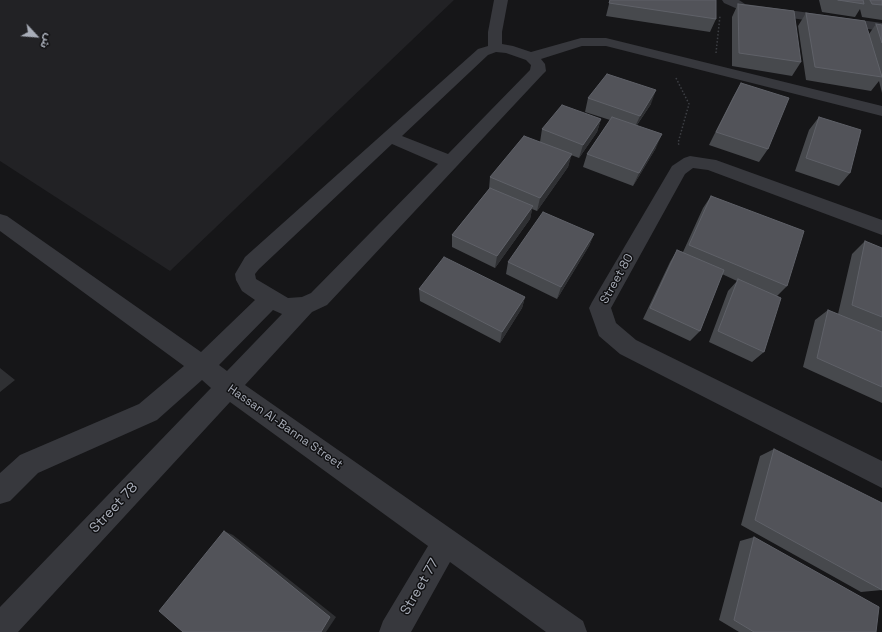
<!DOCTYPE html>
<html>
<head>
<meta charset="utf-8">
<style>
	body { margin:0 }
	#map { position:relative; width:882px; height:632px; overflow:hidden; background:#161618; font-family:"Space Grotesk","Noto Sans Arabic",sans-serif }
	canvas { display:block }
	.north { position:absolute; left:16px; top:16px; width:40px; height:40px; -webkit-text-stroke:3px #111113; paint-order:stroke; rotate:116deg; font-size:11px; font-weight:700; line-height:16px; text-align:center; color:#a8adb8 }
	.north::after { content:''; display:block; margin:auto; width:14px; height:18px; background:#a8adb8; clip-path:polygon(50% 0,100% 100%,50% 72%,0 100%) }
</style>
</head>
<body>
<div id="map">
<canvas width="882" height="632"></canvas>
<div class="north">ش</div>
</div>
<script>
const ctx = document.querySelector('canvas').getContext('2d');
ctx.lineJoin = 'round';
function fillPath(path, color) {
  ctx.fillStyle = color;
  ctx.fill(path, 'evenodd');
}
function poly(rows) {
  const path = new Path2D();
  for (const r of rows) {
    path.moveTo(r[0], r[1]);
    for (let i = 2; i < r.length; i += 2) path.lineTo(r[i], r[i + 1]);
  }
  return path;
}
function trace(path, color, width, dash) {
  ctx.strokeStyle = color;
  ctx.lineWidth = width;
  ctx.lineCap = dash ? 'butt' : 'round';
  ctx.setLineDash(dash || []);
  ctx.stroke(path);
}
function label(font, color, halo, rows, align = 'center') {
  ctx.font = font + ' "Space Grotesk",sans-serif';
  ctx.lineWidth = 3;
  ctx.setLineDash([]);
  ctx.textBaseline = 'middle';
  ctx.strokeStyle = halo;
  ctx.fillStyle = color;
  for (const [text, x, y, turn = 0] of rows) {
    ctx.save();
    ctx.translate(x, y);
    ctx.rotate((+turn || 0) * Math.PI / 180);
    ctx.textAlign = isNaN(turn) ? turn : align;
    if (halo) ctx.strokeText(text, 0, 0);
    ctx.fillText(text, 0, 0);
    ctx.restore();
  }
}
const built = poly([
	[0,0,454,0,170,271,0,161]
]);
const path = poly([
	[716,53,720,16],
	[676,78,689,104,678,143,680,146]
]);
const minor = poly([
	[494,0,508,0,502,32,502,44,513,46,531,52,581,38,606,38,882,106,882,116,606,46,582,46,541,59,545,64,546,71,543,74,327,305,312,312,245,385,583,621,587,632,546,632,450,562,411,632,379,632,383,621,428,546,230,402,18,632,0,632,0,607,211,388,202,380,157,420,38,473,10,501,0,504,0,473,20,455,139,404,184,366,0,231,0,214,7,216,201,352,255,300,242,291,236,280,235,274,245,257,478,49,488,46,488,32,494,0],
	[496,52,506,53,526,60,531,65,530,70,448,154,402,136,488,55,496,52],
	[392,144,438,164,311,293,302,297,288,298,256,279,255,274,259,269,392,144],
	[273,310,282,314,227,371,219,365,273,310],
	[722,0,739,0,745,4,882,23,882,31,742,11,724,3,722,0],
	[690,156,716,160,882,220,882,235,708,170,693,168,685,174,611,308,616,323,636,340,882,461,882,488,620,354,599,336,589,308,592,302,672,166,684,158,690,156]
]);
const wall = poly([
	[610,0,716,0,716,19,710,32,606,16],
	[819,0,882,0,882,20,862,17,860,9,855,17,822,12],
	[738,4,801,62,792,76,732,66,732,17],
	[806,13,869,34,876,24,882,25,882,93,879,81,871,91,806,80,798,26],
	[741,83,768,149,759,162,709,145,733,97],
	[588,98,651,104,637,125,656,148,633,186,583,167,587,154,610,120,585,112],
	[819,117,850,173,839,186,795,171,809,130],
	[601,119,597,132,579,158,571,155,568,167,537,211,532,209,530,219,495,268,452,247,452,235,489,189,490,177,540,142,542,129],
	[711,196,787,286,777,296,764,352,752,362,709,342,728,291,737,281,722,274,700,331,690,341,643,319,670,262,677,250,683,252,703,208],
	[594,234,589,246,557,299,506,274,508,262],
	[865,241,882,248,882,403,803,367,815,320,828,310,838,314,852,254],
	[419,289,525,297,522,308,500,343,420,301],
	[774,449,882,590,861,592,741,525,760,456],
	[754,537,876,632,739,632,719,620,740,541]
]);
const shadedWall = poly([
	[656,90,651,104,634,129,640,116],
	[601,119,597,132,579,158,583,145],
	[662,134,656,148,633,186,639,173],
	[572,154,568,167,537,211,540,198],
	[533,206,530,219,495,268,497,256],
	[594,234,589,246,557,299,561,287],
	[525,297,522,308,500,343,502,332],
	[0,368,15,380,0,392],
	[224,531,233,535,336,617,326,632,321,632]
]);
const building = poly([
	[610,0,716,0,716,19,609,3,610,0],
	[838,0,863,0,864,4,838,0],
	[870,0,882,0,882,5,872,4,870,0],
	[738,4,794,11,801,62,739,53,738,4],
	[806,13,865,21,882,77,815,67,806,13],
	[876,24,882,25,882,43,876,24],
	[607,74,656,90,640,116,588,98,607,74],
	[741,83,789,98,768,149,716,132,741,83],
	[562,105,601,119,583,145,542,129,562,105],
	[612,117,662,134,639,173,587,154,612,117],
	[819,117,861,130,850,173,806,158,819,117],
	[524,136,572,154,540,198,490,177,524,136],
	[490,188,533,206,497,256,452,235,490,188],
	[711,196,804,231,787,286,689,245,711,196],
	[543,212,594,234,561,287,508,262,543,212],
	[865,241,882,248,882,317,852,305,865,241],
	[677,250,724,270,700,331,650,308,677,250],
	[444,257,525,297,502,332,419,289,444,257],
	[738,279,781,298,764,352,718,331,738,279],
	[828,310,882,332,882,387,817,358,828,310],
	[774,449,882,503,882,590,755,520,774,449],
	[224,531,330,617,321,632,183,632,159,611,224,531],
	[754,537,879,607,876,632,754,632,734,620,754,537]
]);
const streetNames = [
	["Street 80",617,279,-61],
	["Hassan Al-Banna Street",285,427,35]
];
const nearStreetnames = [
	["Street 78",114,508,-47],
	["Street 77",420,587,-60]
];
fillPath(built, '#222225');
trace(path, '#3d3f44', 1.5, [1.5, 2]);
fillPath(minor, '#37383d');
fillPath(wall, '#47494d');
fillPath(shadedWall, '#2f3033');
fillPath(building, '#525359');
trace(building, '#5f6168', 1);
label('12px', '#a8adb8', '#111113', streetNames);
label('14px', '#a8adb8', '#111113', nearStreetnames);
</script>
</body>
</html>
